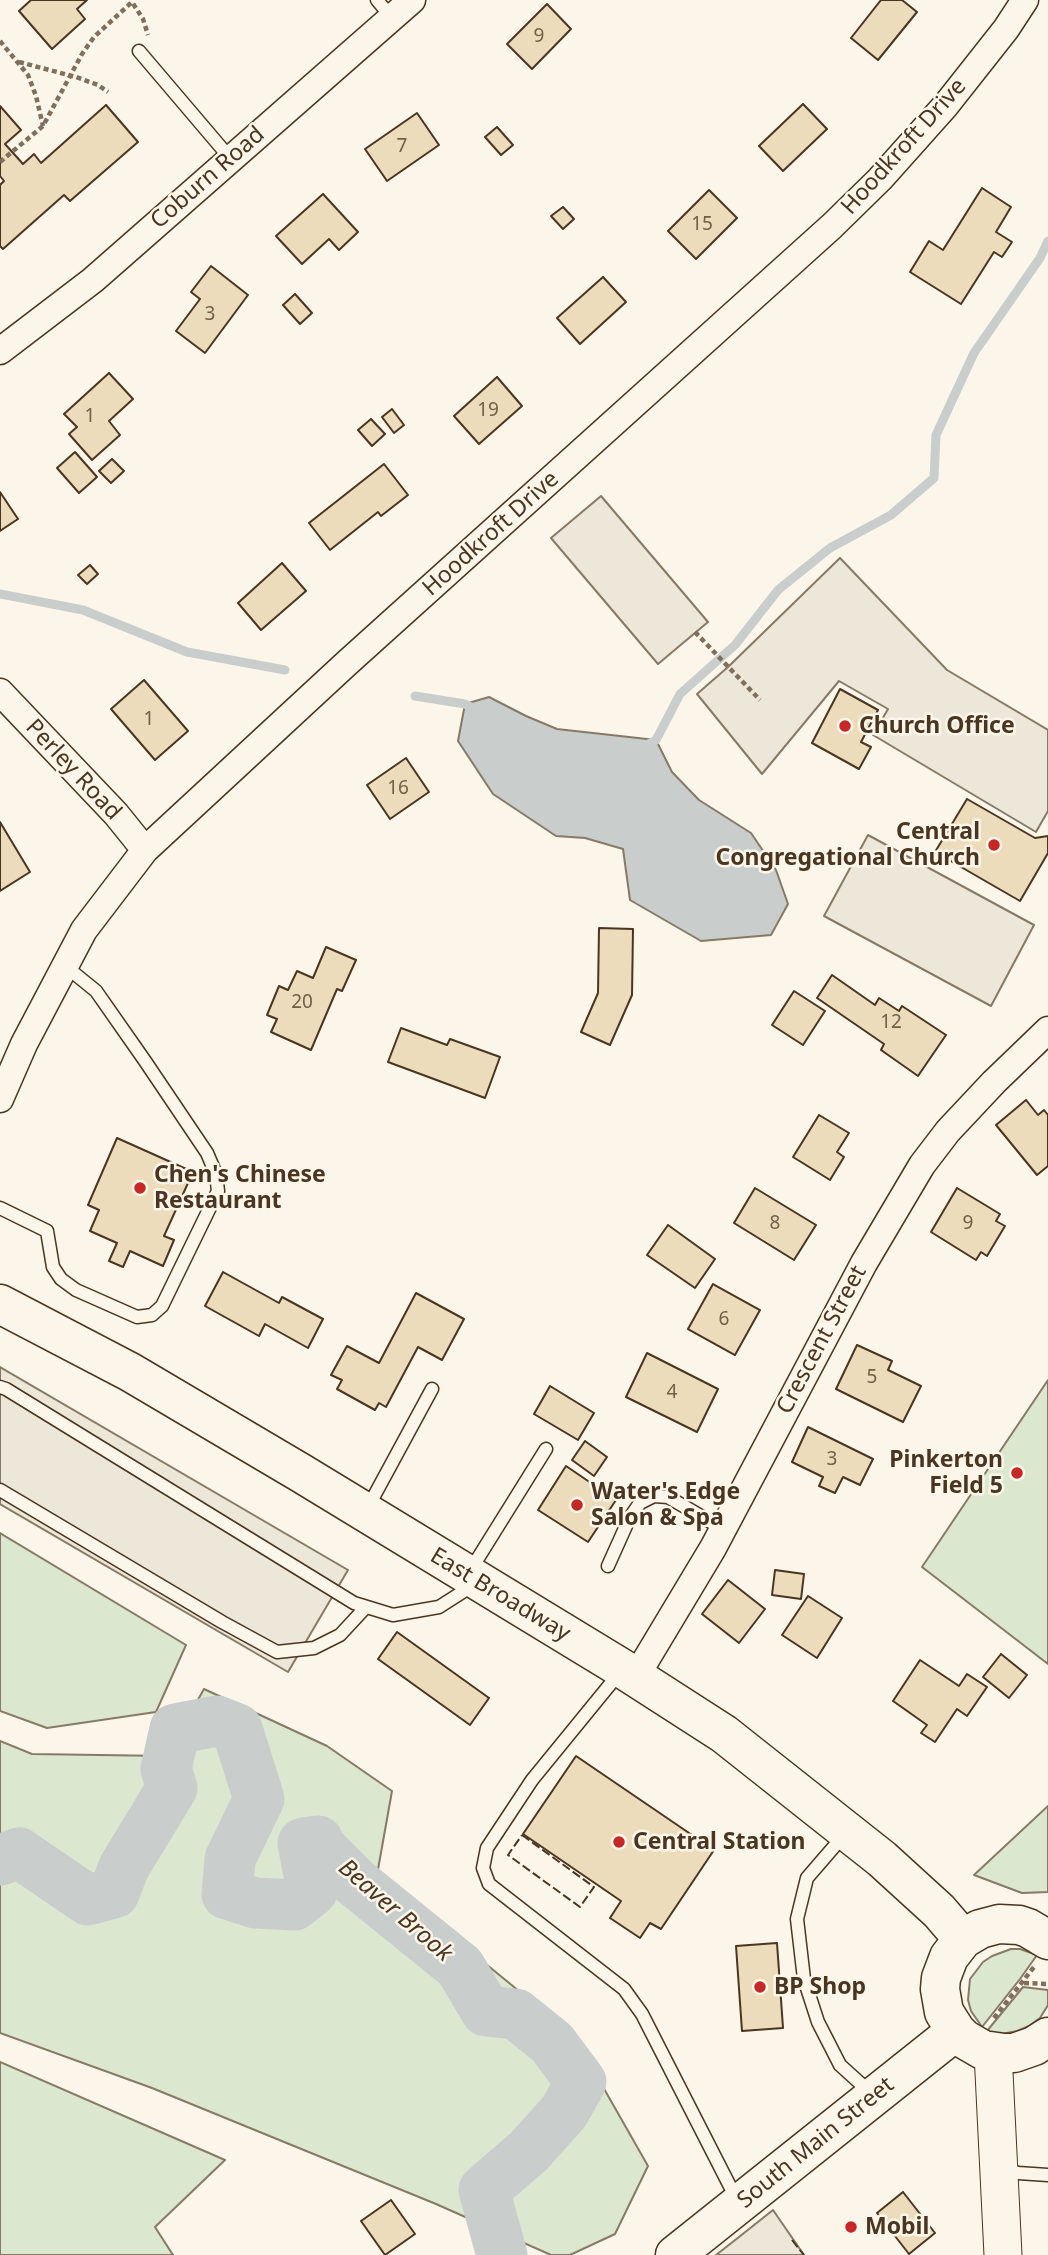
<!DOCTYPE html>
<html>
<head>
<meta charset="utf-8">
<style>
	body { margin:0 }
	canvas { display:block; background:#fbf6e9 }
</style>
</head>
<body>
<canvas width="1048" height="2255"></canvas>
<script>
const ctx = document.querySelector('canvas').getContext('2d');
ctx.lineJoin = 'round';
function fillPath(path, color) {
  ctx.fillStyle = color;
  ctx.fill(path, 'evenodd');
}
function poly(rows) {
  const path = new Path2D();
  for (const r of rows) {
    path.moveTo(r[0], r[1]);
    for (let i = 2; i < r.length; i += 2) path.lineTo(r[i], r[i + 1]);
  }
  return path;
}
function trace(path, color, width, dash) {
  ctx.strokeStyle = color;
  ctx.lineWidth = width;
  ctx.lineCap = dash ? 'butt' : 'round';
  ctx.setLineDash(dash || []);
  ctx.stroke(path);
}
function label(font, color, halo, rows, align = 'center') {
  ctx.font = font + ' "Noto Sans",sans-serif';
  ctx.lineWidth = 5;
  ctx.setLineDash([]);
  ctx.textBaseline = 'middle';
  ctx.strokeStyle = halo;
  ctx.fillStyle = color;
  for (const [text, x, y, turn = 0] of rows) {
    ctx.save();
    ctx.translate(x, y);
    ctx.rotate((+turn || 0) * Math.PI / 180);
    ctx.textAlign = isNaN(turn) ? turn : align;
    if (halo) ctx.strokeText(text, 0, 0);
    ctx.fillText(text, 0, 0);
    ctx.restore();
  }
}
const green = poly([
	[1048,1380,1048,1664,922,1567,1048,1380],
	[0,1533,186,1645,156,1712,47,1728,0,1711,0,1533],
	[204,1689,327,1746,392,1791,377,1875,574,2036,648,2166,615,2234,570,2255,551,2255,436,2204,152,2088,0,2033,0,1741,32,1754,166,1756,204,1689],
	[1048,1806,1048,1892,1022,1893,974,1875,1048,1806],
	[1011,1949,1020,1949,1037,1955,1020,1979,982,2027,971,2011,968,2000,970,1979,983,1962,992,1956,1011,1949],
	[1023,1987,1048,1990,1048,2005,1040,2018,1029,2026,1017,2031,997,2035,987,2031,1023,1987],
	[0,2062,225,2160,155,2227,173,2255,0,2255,0,2062]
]);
const parking = poly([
	[601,496,708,622,658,664,551,538,601,496],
	[840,558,947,670,1048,730,1048,811,1036,832,873,735,888,709,839,681,762,774,697,694,728,667,840,558],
	[868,835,1034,925,991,1006,824,916,868,835],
	[0,1367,348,1570,288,1672,0,1504,0,1367],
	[773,2210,804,2255,716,2255,739,2237,773,2210]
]);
const water = poly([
	[489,697,526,716,557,729,656,740,672,772,699,800,751,833,776,870,788,904,771,935,701,941,630,900,623,849,585,838,556,836,493,794,458,741,465,704,489,697]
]);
const stream = poly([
	[0,594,83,610,187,652,285,670],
	[415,696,465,704,475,709],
	[647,745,656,740,680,694,735,645,778,590,830,548,891,515,934,478,936,435,974,353,1040,258,1048,241]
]);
const river = poly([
	[0,1860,19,1853,88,1900,114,1893,124,1867,172,1788,166,1769,175,1729,217,1721,237,1729,259,1799,230,1859,227,1894,255,1903,294,1905,312,1891,303,1843,318,1841,321,1848,355,1882,460,1967,486,2011,516,2014,552,2043,581,2082,564,2112,529,2151,484,2190,502,2255]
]);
const building = poly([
	[31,0,87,0,77,9,85,19,52,49,19,11,31,0],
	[881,0,902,0,917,12,878,60,851,38,881,0],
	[547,4,571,29,532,69,507,44,547,4],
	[803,104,827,129,783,171,759,146,803,104],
	[106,105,138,142,70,201,64,195,3,249,0,246,0,185,4,181,0,176,0,106,21,130,5,144,23,164,34,154,41,163,106,105],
	[417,113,439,145,387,181,365,149,417,113],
	[497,127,513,145,501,155,485,137,497,127],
	[982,188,1011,207,996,232,1012,242,1002,257,994,252,961,304,910,272,929,241,943,250,982,188],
	[709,190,737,218,696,259,668,231,709,190],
	[323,194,358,232,339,250,329,239,302,264,276,236,323,194],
	[563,207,574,219,563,229,551,216,563,207],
	[211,266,248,295,205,353,176,331,200,299,191,292,211,266],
	[603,277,626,302,580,344,557,318,603,277],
	[295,294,312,313,300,324,283,305,295,294],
	[109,373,133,399,109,421,120,435,92,460,69,434,77,427,64,414,109,373],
	[497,377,522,406,479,444,454,416,497,377],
	[392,409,404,425,394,433,382,417,392,409],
	[371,419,385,434,372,446,358,430,371,419],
	[75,452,97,477,79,493,57,468,75,452],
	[112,459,124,471,111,483,99,471,112,459],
	[384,464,408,495,381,516,378,512,330,550,309,523,384,464],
	[0,492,18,519,0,531,0,492],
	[282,563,306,591,261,630,238,603,282,563],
	[90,565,98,574,87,584,78,575,90,565],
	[144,680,188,731,155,760,111,709,144,680],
	[840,689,878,710,861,742,871,747,859,769,812,743,840,689],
	[406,758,429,792,390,819,367,785,406,758],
	[967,799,1035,838,1048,836,1048,853,1020,901,935,852,967,799],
	[0,822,30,872,0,891,0,822],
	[599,928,633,929,632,995,610,1045,581,1032,598,993,599,928],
	[326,947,356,960,342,991,337,989,311,1050,271,1032,277,1019,267,1015,279,986,288,990,297,971,313,978,326,947],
	[832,975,875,1005,879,998,899,1011,902,1006,946,1035,918,1076,881,1050,884,1044,817,998,832,975],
	[794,991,825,1011,803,1045,772,1025,794,991],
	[401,1028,447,1045,450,1039,500,1057,485,1098,388,1062,401,1028],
	[1026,1100,1038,1115,1044,1110,1048,1115,1048,1166,1037,1175,996,1125,1026,1100],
	[819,1115,849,1133,837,1152,844,1157,830,1180,793,1157,819,1115],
	[117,1138,193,1172,164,1236,174,1240,163,1266,130,1251,123,1267,109,1261,117,1243,90,1231,99,1210,88,1205,117,1138],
	[755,1188,816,1225,794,1260,734,1223,755,1188],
	[957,1188,1000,1214,996,1221,1005,1226,987,1256,981,1252,976,1260,931,1232,957,1188],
	[668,1225,715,1259,695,1288,647,1255,668,1225],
	[223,1272,279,1303,282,1297,323,1319,308,1348,265,1324,259,1336,205,1306,223,1272],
	[713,1284,760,1310,735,1355,688,1329,713,1284],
	[416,1293,464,1319,442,1360,418,1347,386,1407,379,1403,375,1410,337,1389,342,1380,331,1375,347,1346,379,1363,416,1293],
	[857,1345,892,1361,888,1370,921,1386,903,1422,836,1389,857,1345],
	[647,1353,718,1389,697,1432,626,1397,647,1353],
	[550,1386,594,1413,578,1440,534,1414,550,1386],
	[808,1427,873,1459,860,1485,843,1477,835,1493,819,1486,823,1477,792,1462,808,1427],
	[585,1441,607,1457,594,1476,572,1460,585,1441],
	[566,1466,616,1500,588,1542,538,1510,566,1466],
	[775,1570,804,1574,801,1599,772,1595,775,1570],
	[728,1580,765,1609,739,1643,702,1614,728,1580],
	[808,1596,842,1618,817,1658,782,1635,808,1596],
	[397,1632,489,1698,470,1725,378,1659,397,1632],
	[1001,1654,1027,1675,1009,1698,983,1677,1001,1654],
	[920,1660,959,1686,967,1674,987,1687,967,1716,957,1709,935,1742,921,1733,927,1725,893,1701,920,1660],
	[576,1756,714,1850,661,1929,650,1923,640,1938,610,1918,621,1901,523,1834,576,1756],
	[777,1943,783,2028,742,2031,736,1946,777,1943],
	[903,2192,935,2233,909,2254,877,2213,903,2192],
	[391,2200,415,2234,385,2255,361,2221,391,2200]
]);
const path = poly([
	[0,41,28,75,36,96,43,126],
	[19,62,76,77,98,85,108,92],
	[0,162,43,126,82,54,94,37,132,2,143,19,148,35],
	[695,632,760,700],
	[1024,1983,1048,1984],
	[994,2018,1034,1967]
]);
const lane = poly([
	[377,0,392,18],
	[139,51,230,158],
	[0,1208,47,1231,53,1267,61,1279,76,1290,137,1317,152,1315,162,1306,218,1191,216,1174,207,1153,145,1061,96,991,64,965],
	[0,1387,6,1389,354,1603,393,1615,439,1607,475,1584],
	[0,1490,222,1622,277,1652,314,1648,340,1635,366,1607],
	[367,1509,432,1389],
	[608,1566,630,1517,640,1503,654,1496,668,1497,723,1529],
	[470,1571,546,1449],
	[621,1671,532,1780,487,1848,483,1868,489,1884,624,1989,642,2014,738,2202],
	[845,1834,807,1878,797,1919,804,1979,818,2022,840,2065,872,2094],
	[1002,2168,1018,2173,1048,2175]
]);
const street = poly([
	[0,351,93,280,412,0],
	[0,692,116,814,145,850],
	[0,1099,24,1044,84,930,145,850,347,663,832,226,880,179,946,105,1006,29,1025,0],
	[635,1678,713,1548,864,1263,922,1165,948,1131,994,1082,1048,1030]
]);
const secondary = poly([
	[993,2052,1003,2255]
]);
const primary = poly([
	[0,1304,130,1372,301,1473,623,1669,724,1734,882,1859,939,1911,963,1939],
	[1048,1940,1028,1928,1019,1925,999,1924,980,1929,963,1939,949,1957,941,1978,940,1989,944,2012,956,2031,964,2039,983,2050,1004,2053,1014,2053,1034,2046,1048,2037],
	[675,2255,956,2031]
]);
const fence = poly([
	[522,1835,594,1887,580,1907,508,1855,522,1835],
	[792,2240,804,2255]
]);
const markers = [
	[845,726,7,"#c62828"],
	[994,845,7,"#c62828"],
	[140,1188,7,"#c62828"],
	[1017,1473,7,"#c62828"],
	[577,1505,7,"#c62828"],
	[619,1842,7,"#c62828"],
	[760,1987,7,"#c62828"],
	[851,2227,7,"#c62828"]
];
const numberNames = [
	["9",539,37],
	["7",402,147],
	["15",702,225],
	["3",210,315],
	["19",488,411],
	["1",90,417],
	["1",149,720],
	["16",398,789],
	["20",302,1003],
	["12",891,1023],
	["8",775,1224],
	["9",968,1224],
	["6",724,1320],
	["5",872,1378],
	["4",672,1393],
	["3",832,1460]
];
const streetNames = [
	["Hoodkroft Drive",904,147,-48],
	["Coburn Road",208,178,-41],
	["Hoodkroft Drive",491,534,-42],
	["Perley Road",73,770,47],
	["Crescent Street",822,1340,-62],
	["East Broadway",500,1595,31],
	["South Main Street",816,2143,-39]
];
const poiNames = [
	["Church Office",859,726],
	["Central",980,832,"right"],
	["Congregational Church",980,858,"right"],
	["Chen's Chinese",154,1175],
	["Restaurant",154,1201],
	["Pinkerton",1003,1460,"right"],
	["Field 5",1003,1486,"right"],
	["Water's Edge",591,1492],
	["Salon & Spa",591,1518],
	["Central Station",633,1842],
	["BP Shop",774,1987],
	["Mobil",865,2227]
];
const waterNames = [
	["Beaver Brook",395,1911,41]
];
fillPath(green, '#dce7d0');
trace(green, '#887966', 2);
fillPath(parking, '#ede7d9');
trace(parking, '#887966', 2);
fillPath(water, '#c9cecd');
trace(water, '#887966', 2);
trace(stream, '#c9cecd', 9);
trace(river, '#c9cecd', 51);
fillPath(building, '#ecdcbc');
trace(building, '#4a3520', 2);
trace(lane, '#4a3520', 15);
trace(street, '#4a3520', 29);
trace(secondary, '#4a3520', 39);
trace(primary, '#4a3520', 41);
trace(path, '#7f6f5c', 4.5, [5, 3.5]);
trace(lane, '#fbf6e9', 12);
trace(street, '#fbf6e9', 26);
trace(secondary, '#fbf6e9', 37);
trace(primary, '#fbf6e9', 38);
trace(fence, '#4a3520', 2, [9, 3.5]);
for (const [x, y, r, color] of markers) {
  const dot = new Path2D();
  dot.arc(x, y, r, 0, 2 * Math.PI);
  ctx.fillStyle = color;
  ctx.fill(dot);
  trace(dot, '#fbf6e9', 2.5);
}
label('19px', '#725f47', null, numberNames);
label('23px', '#4a3520', '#fbf6e9', streetNames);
label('bold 23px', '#4a3520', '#fbf6e9', poiNames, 'left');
label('italic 24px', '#4a3520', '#fbf6e9', waterNames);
</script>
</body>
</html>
